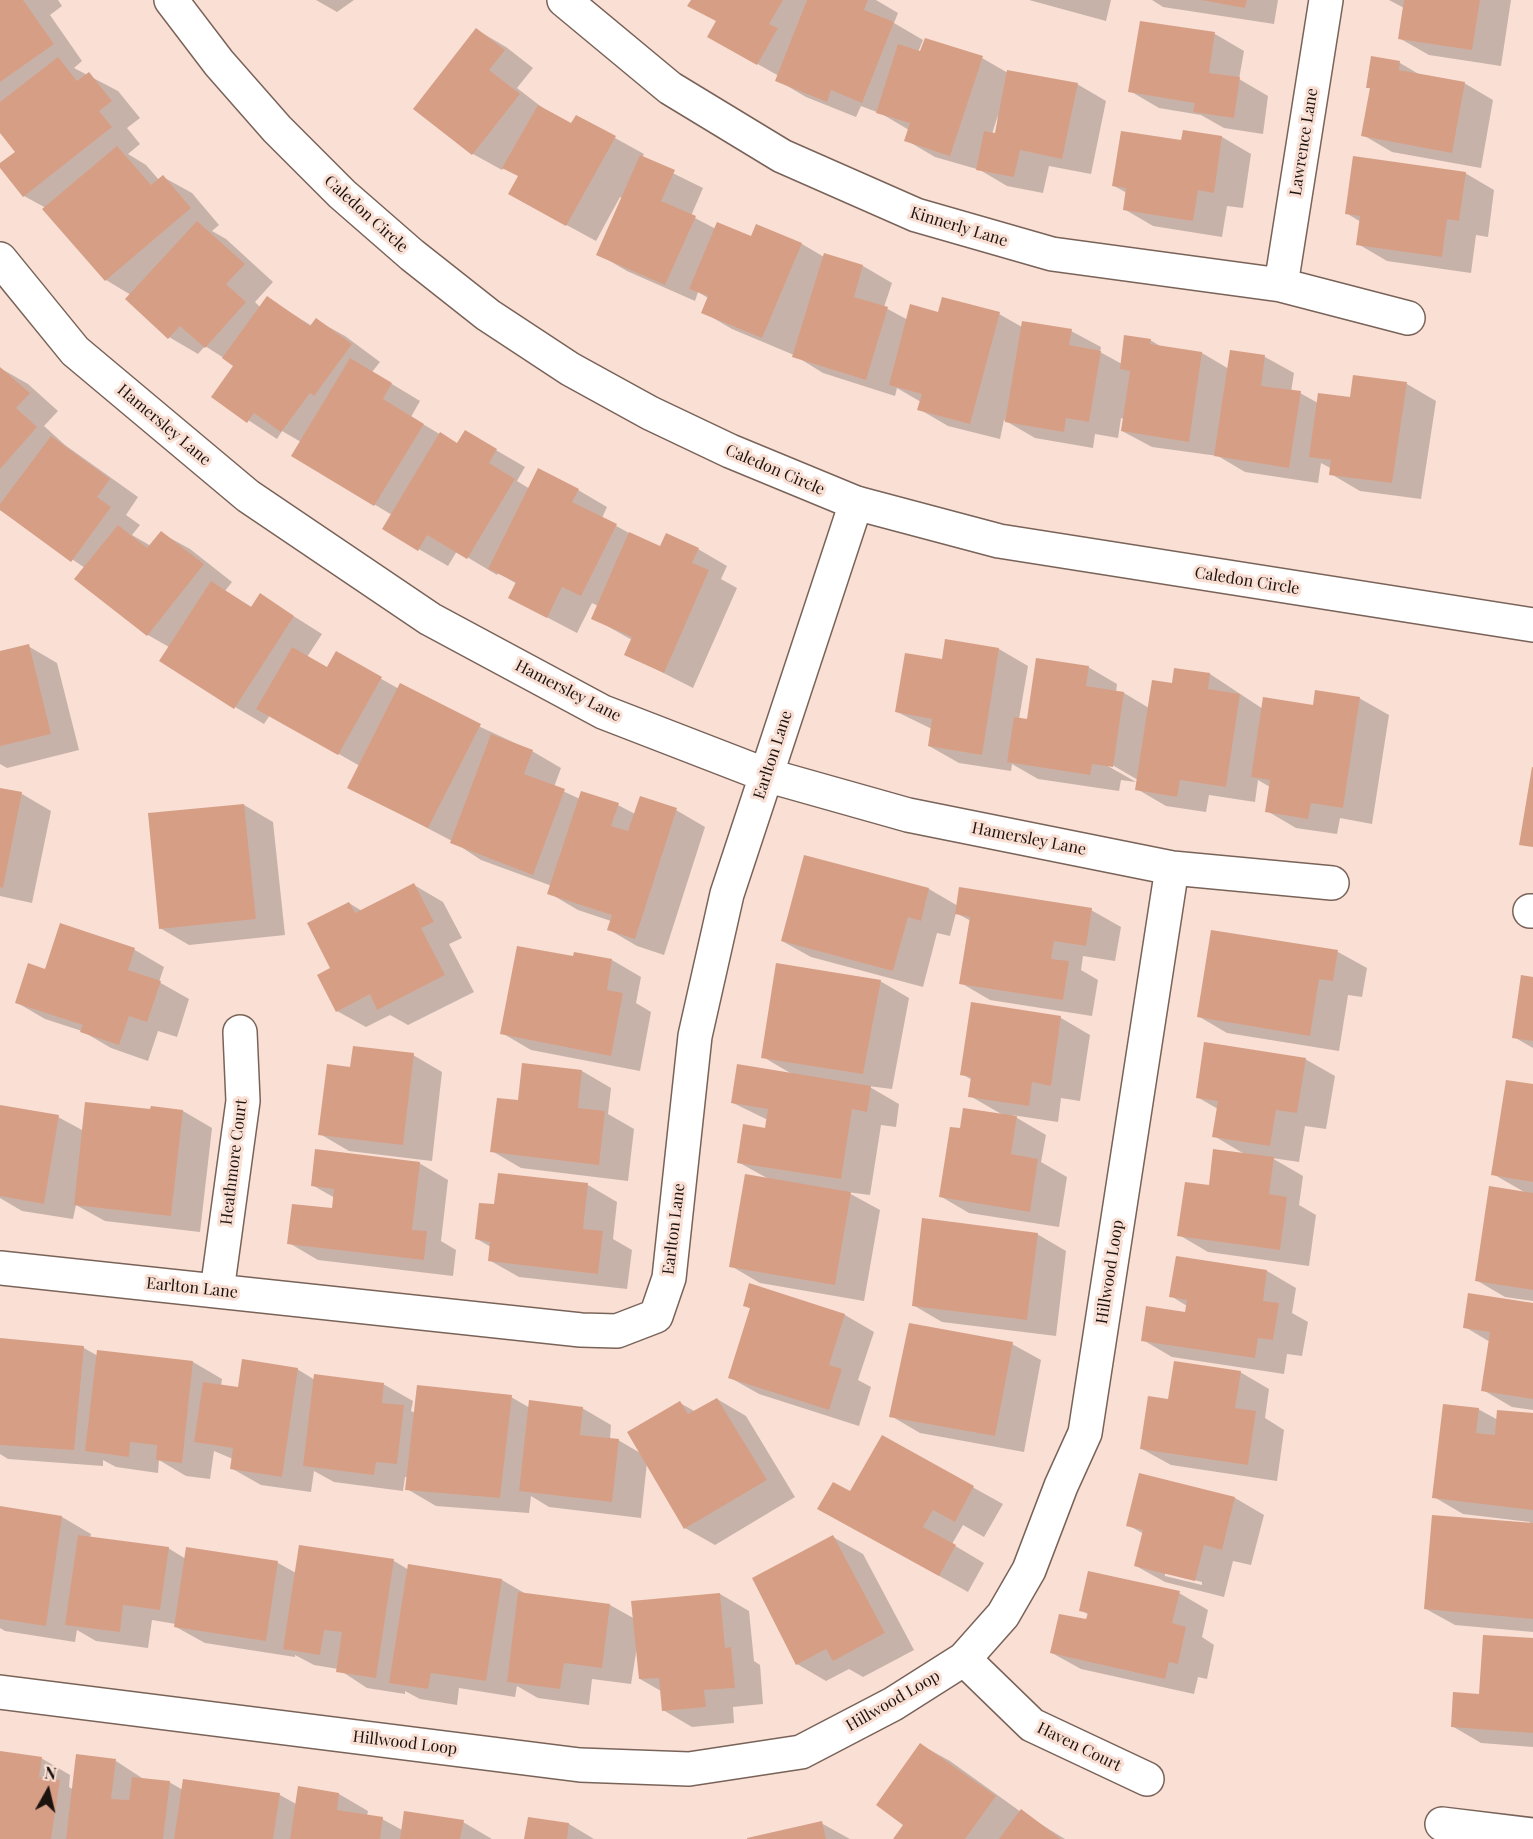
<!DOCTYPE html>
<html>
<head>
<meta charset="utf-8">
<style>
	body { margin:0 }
	#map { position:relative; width:1533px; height:1839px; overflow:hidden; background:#f9dfd4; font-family:"Playfair Display",serif }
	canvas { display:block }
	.north { position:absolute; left:18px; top:1761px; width:60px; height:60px; -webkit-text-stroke:4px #f9dfd4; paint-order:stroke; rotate:8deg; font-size:16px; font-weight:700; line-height:24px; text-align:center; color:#1c130f }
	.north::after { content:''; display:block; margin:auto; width:21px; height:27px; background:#1c130f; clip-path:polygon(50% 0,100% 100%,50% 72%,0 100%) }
</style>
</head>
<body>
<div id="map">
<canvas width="1533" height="1839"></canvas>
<div class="north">N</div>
</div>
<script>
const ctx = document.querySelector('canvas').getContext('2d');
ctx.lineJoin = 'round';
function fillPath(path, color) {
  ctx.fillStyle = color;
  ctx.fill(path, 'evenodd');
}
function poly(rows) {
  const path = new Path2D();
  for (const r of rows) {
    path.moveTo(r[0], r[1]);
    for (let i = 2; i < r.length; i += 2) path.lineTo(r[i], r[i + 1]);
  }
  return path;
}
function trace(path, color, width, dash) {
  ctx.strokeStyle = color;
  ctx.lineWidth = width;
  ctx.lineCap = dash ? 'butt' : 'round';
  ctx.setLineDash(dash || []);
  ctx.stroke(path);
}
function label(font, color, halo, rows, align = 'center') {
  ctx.font = font + ' "Playfair Display",serif';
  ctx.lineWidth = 6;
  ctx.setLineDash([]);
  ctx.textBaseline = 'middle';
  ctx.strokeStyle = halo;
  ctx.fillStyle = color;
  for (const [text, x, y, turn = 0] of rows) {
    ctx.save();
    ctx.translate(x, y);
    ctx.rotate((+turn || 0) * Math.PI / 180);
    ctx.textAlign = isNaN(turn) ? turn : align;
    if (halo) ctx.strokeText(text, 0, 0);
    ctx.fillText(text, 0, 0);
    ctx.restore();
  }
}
const shadow = poly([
	[0,0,58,0,62,6,50,15,82,61,74,68,118,91,140,118,127,128,140,144,128,154,146,165,159,180,163,177,192,193,219,225,212,231,226,239,273,282,255,302,260,307,267,298,312,326,316,320,345,336,380,362,372,372,420,401,411,417,458,445,465,432,525,467,517,481,530,489,578,490,607,507,602,518,638,538,661,548,698,549,727,566,721,579,737,588,693,688,626,654,632,640,593,618,598,606,592,603,577,633,510,598,517,584,498,573,497,575,457,551,448,566,384,529,392,515,293,455,301,442,282,431,277,439,213,397,235,365,205,346,198,354,169,337,131,295,106,280,46,208,24,196,0,165,17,152,0,131],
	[316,0,354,0,337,12],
	[692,0,876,0,898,13,894,23,923,40,918,52,982,58,1008,73,1077,84,1106,101,1091,174,1049,166,1043,193,1007,186,980,170,935,157,906,140,909,130,882,114,861,106,856,117,806,97,777,80,779,76,738,53,718,22],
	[998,115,996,135,992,134],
	[1029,0,1111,0,1106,21],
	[1152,0,1278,0,1274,24,1163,7],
	[1389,0,1511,0,1501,66,1429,55,1399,38,1404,8],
	[477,30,506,47,533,68,517,88,548,112,571,126,615,138,644,154,642,158,703,188,691,216,716,229,752,238,757,226,802,244,824,257,825,254,863,266,892,283,884,307,908,320,939,313,999,314,1022,327,1071,331,1101,347,1100,352,1122,364,1150,340,1162,347,1202,353,1229,369,1232,352,1265,357,1294,373,1291,392,1300,393,1318,403,1351,399,1407,384,1436,401,1421,499,1360,491,1331,474,1332,469,1321,463,1318,483,1245,472,1218,456,1152,447,1122,431,1124,419,1121,418,1118,438,1095,434,1093,448,1035,438,1004,420,1000,439,948,426,919,409,921,402,897,388,895,396,823,373,794,355,732,329,703,312,708,298,698,292,695,301,627,271,598,254,622,198,620,197,596,241,539,210,519,176,504,168,502,170,473,154],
	[1215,34,1244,51,1239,79,1268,96,1263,134,1224,128,1201,115,1159,108,1130,91],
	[1400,63,1422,76,1464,83,1493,100,1481,168,1392,152,1363,135,1371,89,1367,87],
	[1222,137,1251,154,1243,208,1227,206,1222,237,1153,226,1124,209,1127,193,1114,186,1182,142],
	[1465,173,1494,190,1488,237,1476,235,1471,273,1387,261,1358,244,1361,222,1346,213],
	[0,368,28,384,58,411,44,426,65,445,138,497,126,515,140,525,132,535,151,546,161,533,190,549,232,582,225,591,253,608,260,595,322,634,307,657,327,669,336,653,399,689,532,751,561,768,554,787,580,799,618,805,635,814,676,810,705,827,664,955,637,946,608,929,611,921,578,910,549,893,552,886,481,860,452,841,349,787,360,766,270,715,264,724,235,707,169,647,148,635,77,579,85,568,0,510],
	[28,646,57,663,79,750,7,768,0,764,0,653],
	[999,649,1028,666,1019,719,1028,720,1088,667,1117,684,1116,692,1124,693,1149,708,1173,685,1176,669,1210,674,1263,709,1314,706,1359,698,1389,715,1372,824,1340,818,1337,834,1296,828,1267,811,1270,787,1258,780,1255,802,1209,795,1206,812,1166,806,1137,789,1138,780,1107,762,1106,765,1136,782,1121,780,1119,791,1038,779,1012,764,1011,771,959,763,929,746,932,729,897,712,943,661],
	[0,790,22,794,51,811,32,903,0,896],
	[244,805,273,822,285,935,189,945,160,928],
	[414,885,443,902,462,938,449,944,474,992,408,1025,390,1015,366,1027,337,1011,332,969,349,903,362,911],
	[929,889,958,906,1091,910,1121,927,1115,961,1083,956,1081,970,1098,980,1092,1016,990,1000,961,983,971,921,956,913,950,936,937,933,923,987,811,957,782,941],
	[61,925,135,950,164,967,159,982,189,999,177,1037,158,1031,148,1061,111,1048,82,1031,45,1019,16,1002,46,971],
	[1338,952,1367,968,1362,997,1348,995,1339,1051,1227,1033,1198,1016],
	[575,953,612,960,641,977,636,1003,651,1012,640,1071,531,1050,502,1033,574,958],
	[1533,979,1533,1048,1514,1037],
	[880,981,909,998,892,1089,868,1086,899,1104,896,1127,881,1125,870,1195,847,1192,880,1210,864,1301,760,1283,731,1266,767,1178,738,1162,766,1130,768,1120,733,1103,792,1074,763,1057],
	[1061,1018,1090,1035,1080,1101,1061,1098,1058,1122,1012,1115,1046,1135,1041,1162,1067,1177,1059,1227,969,1213,940,1196,961,1130,1003,1115,970,1096,972,1080,962,1074],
	[413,1055,442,1072,432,1161,349,1151,320,1134],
	[1305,1059,1335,1076,1326,1129,1305,1126,1299,1162,1272,1158,1303,1176,1299,1205,1316,1215,1309,1266,1208,1252,1179,1235,1210,1187,1246,1155,1214,1136,1218,1109,1197,1097],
	[582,1071,611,1088,608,1114,634,1129,628,1181,521,1168,492,1151,519,1102],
	[1533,1086,1533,1301,1505,1297,1476,1280,1526,1193,1493,1174],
	[0,1107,58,1117,84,1131,151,1111,183,1111,212,1128,200,1232,105,1221,76,1205,73,1219,22,1211,0,1198],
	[419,1163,448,1180,441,1241,456,1250,453,1276,318,1260,289,1243,333,1210,335,1198,312,1185],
	[499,1175,588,1185,617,1202,613,1239,632,1250,627,1289,519,1277,489,1260,491,1247,477,1239,496,1206],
	[1037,1234,1066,1251,1056,1336,942,1322,913,1305],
	[1267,1271,1296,1288,1292,1313,1308,1322,1302,1356,1287,1354,1284,1374,1172,1357,1143,1340,1186,1314,1187,1306,1171,1296],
	[1533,1304,1533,1410,1512,1407,1483,1390,1490,1342,1465,1327],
	[744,1305,845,1315,874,1332,858,1380,871,1387,859,1426,759,1394,729,1377,751,1309],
	[0,1339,84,1348,98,1356,98,1351,193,1362,222,1379,221,1386,240,1389,297,1369,315,1380,383,1384,413,1401,411,1411,415,1413,511,1397,530,1408,582,1408,611,1425,610,1439,618,1440,642,1454,680,1403,696,1412,717,1399,746,1416,795,1497,715,1545,685,1528,647,1462,641,1518,549,1507,531,1496,529,1513,436,1506,407,1489,408,1477,405,1477,403,1491,334,1482,314,1471,311,1492,261,1485,231,1468,233,1459,214,1451,210,1479,186,1476,159,1460,158,1473,116,1467,103,1460,103,1466,8,1459,0,1454],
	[1012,1344,1041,1360,1024,1452,920,1433,891,1416],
	[1240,1372,1269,1389,1265,1418,1284,1430,1277,1481,1171,1465,1142,1449,1169,1401],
	[1478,1409,1498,1420,1533,1415,1533,1632,1455,1625,1426,1609,1529,1525,1530,1522,1463,1514,1434,1497],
	[882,1437,1003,1504,984,1537,963,1525,952,1544,984,1563,968,1592,848,1525,851,1493],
	[1235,1498,1264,1515,1251,1565,1233,1561,1224,1597,1165,1582,1136,1566,1144,1534,1128,1525],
	[1165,1573,1202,1582,1202,1585,1165,1576],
	[0,1508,62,1517,91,1534,90,1538,168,1548,186,1559,278,1563,296,1573,394,1561,409,1570,502,1580,526,1594,610,1605,635,1619,720,1594,749,1611,754,1661,760,1665,763,1704,733,1707,734,1723,692,1727,663,1710,661,1691,640,1679,637,1647,631,1684,592,1679,589,1705,538,1698,517,1686,515,1697,459,1688,457,1705,420,1699,405,1691,405,1694,367,1688,338,1669,314,1665,295,1655,295,1657,205,1643,176,1627,176,1624,152,1620,148,1648,96,1641,77,1630,75,1642,5,1631,0,1628],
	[833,1537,863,1554,914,1650,863,1677,849,1669,826,1681,797,1664],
	[1179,1593,1208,1610,1202,1637,1214,1645,1207,1679,1198,1677,1194,1694,1081,1669,1052,1653,1088,1621,1089,1615,1081,1610],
	[1533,1640,1533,1747,1481,1743,1452,1726],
	[921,1745,950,1761,1021,1812,1065,1839,895,1839,905,1824],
	[0,1752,41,1758,70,1775,69,1787,74,1790,116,1761,145,1780,169,1782,183,1790,185,1781,280,1795,296,1804,339,1794,368,1811,367,1816,382,1819,402,1830,463,1822,492,1839,0,1839],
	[529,1818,569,1824,594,1839,526,1839],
	[821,1823,850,1839,750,1839]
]);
const building = poly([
	[0,0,23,0,54,44,0,82],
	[691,0,783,0,769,24,778,28,757,65,707,37,716,21,687,6],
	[807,0,868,0,864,10,894,22,862,103,831,90,827,102,775,81],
	[1201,0,1247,0,1245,8],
	[1404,0,1480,0,1472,50,1398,39],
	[1140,21,1215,32,1209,73,1240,77,1234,118,1193,112,1195,103,1128,92],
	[476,28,505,50,489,70,520,94,472,155,413,109],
	[925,38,983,56,950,156,904,141,910,123,876,113,898,44,920,51],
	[1371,56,1400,61,1399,70,1465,82,1452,153,1361,136,1370,88,1366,88],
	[58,57,77,81,89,72,112,101,99,111,112,127,23,197,0,168,0,163,15,152,0,133,0,102],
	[1007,70,1078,83,1062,159,1020,150,1014,177,976,170,984,131,995,133],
	[538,105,571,123,576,115,616,136,566,226,508,194,518,176,502,168],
	[1183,130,1222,136,1214,193,1198,190,1193,221,1123,210,1126,188,1112,186,1121,131,1181,140],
	[117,146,151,185,163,175,191,208,105,281,42,209],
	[640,155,675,170,661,201,696,216,665,285,596,255],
	[1353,156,1466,172,1459,221,1447,219,1442,257,1356,245,1360,216,1345,214],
	[197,221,245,264,226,284,246,302,205,348,180,326,168,339,125,299],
	[717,222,751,236,756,224,802,243,762,338,701,313,708,296,689,289],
	[824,253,863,265,854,297,888,307,866,380,792,357],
	[267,296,310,326,316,318,352,344,314,396,310,393,281,432,254,413,247,423,211,397,233,366,222,358],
	[942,297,1000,312,970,424,917,410,922,394,889,385,910,304,938,312],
	[1022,321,1072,329,1069,345,1101,351,1089,422,1066,418,1064,432,1005,422],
	[1124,335,1151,339,1150,344,1202,352,1189,442,1121,431,1130,371,1120,369],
	[1230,350,1265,355,1261,386,1301,391,1289,468,1214,456],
	[350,358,392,383,383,399,424,424,374,506,291,456],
	[0,367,30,393,16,408,37,427,0,469],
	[1353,375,1407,382,1392,483,1329,475,1331,460,1309,457,1318,393,1350,397],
	[465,430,497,449,489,463,515,479,467,559,427,535,418,551,382,529,440,432,457,443],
	[51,436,110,479,97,497,111,507,71,562,0,510,0,504],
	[538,468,579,489,572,502,617,524,581,596,562,587,547,618,508,598,516,582,488,569],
	[118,525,147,548,161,531,204,564,147,636,74,579],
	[629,532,660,546,666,533,699,548,692,563,709,570,664,673,624,655,632,637,591,619],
	[211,581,251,607,260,593,294,616,234,709,159,661],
	[945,639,999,648,982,755,928,746,932,719,895,712,905,653,942,659],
	[29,644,51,734,0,746,0,651],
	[292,647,327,667,336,651,382,677,338,755,256,709],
	[1036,658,1089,666,1086,686,1124,692,1113,767,1092,764,1090,775,1007,762,1014,717,1027,719],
	[1174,668,1210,673,1208,689,1240,694,1226,787,1180,780,1177,797,1135,790,1152,680,1172,683],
	[400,683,481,724,428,828,347,788],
	[1315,690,1360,697,1343,808,1311,803,1308,819,1265,812,1270,780,1251,777,1263,697,1313,705],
	[491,734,533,750,524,774,565,789,533,875,450,843],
	[1532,767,1533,767,1533,847,1519,845],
	[0,788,22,792,3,888,0,887],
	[581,791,619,803,611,826,628,831,640,796,677,808,635,939,607,930,612,915,547,894],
	[244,804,256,919,159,929,148,813],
	[804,855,929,888,921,921,908,917,893,971,781,941],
	[414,883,434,922,421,928,445,975,377,1010,370,994,336,1012,317,975,330,968,307,923,349,902,355,913],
	[959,887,1092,908,1086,946,1054,941,1051,959,1069,961,1063,1000,959,984,970,917,955,914],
	[60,923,135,948,128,970,161,981,147,1022,129,1016,119,1045,80,1032,83,1025,15,1003,28,963,45,969],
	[1211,930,1338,950,1333,981,1319,979,1310,1036,1197,1017],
	[517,946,573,956,574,952,612,959,607,990,623,993,611,1056,500,1034],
	[776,963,881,980,863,1074,761,1058],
	[1521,975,1533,977,1533,1041,1512,1038],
	[971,1002,1061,1016,1051,1086,1032,1082,1029,1106,968,1097,971,1077,960,1075],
	[1204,1042,1306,1058,1297,1113,1276,1110,1270,1146,1212,1137,1218,1101,1196,1098],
	[353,1046,414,1053,403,1145,318,1135,327,1064,350,1067],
	[522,1063,582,1070,578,1108,605,1111,599,1165,490,1152,497,1098,518,1100],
	[737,1064,871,1086,867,1112,852,1109,841,1179,737,1163,743,1124,765,1128,768,1109,731,1103],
	[1506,1080,1533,1084,1533,1182,1491,1175],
	[85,1102,150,1109,151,1106,183,1110,171,1216,74,1205],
	[0,1105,59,1115,44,1204,0,1196],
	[963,1108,1017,1116,1011,1154,1038,1159,1030,1212,939,1197,950,1127,960,1128],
	[315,1149,420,1162,412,1230,427,1231,424,1260,287,1244,292,1204,332,1208,334,1189,311,1186],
	[1213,1149,1274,1157,1269,1194,1287,1197,1280,1250,1177,1236,1185,1182,1209,1185],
	[498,1173,588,1183,583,1229,603,1231,598,1274,488,1261,490,1242,475,1239,479,1203,494,1204],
	[745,1174,851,1192,835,1285,729,1267],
	[1489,1186,1533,1193,1533,1290,1475,1281],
	[922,1218,1038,1233,1027,1320,912,1306],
	[1176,1256,1267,1270,1263,1301,1279,1303,1273,1340,1258,1338,1255,1358,1141,1341,1146,1306,1185,1312,1187,1300,1169,1297],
	[749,1283,845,1314,829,1365,842,1369,829,1410,728,1378,750,1308,743,1306],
	[1468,1293,1533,1303,1533,1399,1481,1391,1490,1332,1463,1328],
	[909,1323,1013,1342,995,1436,889,1417],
	[0,1338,84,1346,74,1450,0,1445],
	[97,1350,193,1361,182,1463,156,1460,157,1445,130,1442,129,1457,85,1451],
	[242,1359,298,1368,282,1477,230,1469,233,1448,194,1442,203,1382,238,1387],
	[1174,1361,1241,1371,1235,1408,1256,1411,1248,1465,1140,1449,1148,1396,1168,1399],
	[314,1374,384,1383,382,1403,404,1405,397,1464,376,1462,374,1475,303,1466],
	[417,1385,512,1395,500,1498,405,1490],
	[717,1398,767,1480,684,1529,627,1432,680,1401,688,1414],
	[529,1400,583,1407,580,1435,619,1439,612,1502,519,1491],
	[1443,1404,1479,1408,1476,1433,1495,1435,1497,1410,1533,1413,1533,1510,1432,1498],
	[882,1435,974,1486,955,1522,933,1510,923,1527,956,1545,939,1576,817,1509,833,1482,850,1491],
	[1139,1473,1235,1497,1222,1550,1204,1545,1195,1581,1134,1566,1143,1530,1126,1526],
	[0,1506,62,1516,46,1626,0,1619],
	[1432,1515,1533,1523,1533,1619,1424,1609],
	[78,1535,169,1547,160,1610,123,1605,120,1632,65,1625],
	[833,1535,885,1633,833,1661,826,1649,796,1665,752,1578],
	[299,1545,394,1559,376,1678,336,1672,342,1632,324,1630,320,1655,283,1649],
	[186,1547,278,1561,266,1641,174,1627],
	[408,1564,502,1579,486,1681,431,1673,428,1689,389,1683],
	[1088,1571,1180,1591,1172,1623,1186,1627,1178,1664,1169,1662,1165,1679,1050,1653,1059,1614,1086,1619,1088,1613,1079,1611],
	[518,1592,610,1604,602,1668,564,1663,560,1689,507,1682],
	[720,1593,725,1648,731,1647,735,1688,704,1690,706,1707,662,1711,659,1678,639,1679,631,1601],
	[1483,1635,1533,1638,1533,1733,1451,1727,1453,1692,1479,1694],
	[920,1743,996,1796,965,1839,893,1839,903,1825,876,1805],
	[0,1751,42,1757,39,1777,60,1780,51,1839,0,1839],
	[76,1754,116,1759,111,1799,129,1800,132,1777,170,1781,163,1839,66,1839],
	[183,1779,280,1793,273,1839,174,1839],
	[298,1786,339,1793,337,1810,383,1817,380,1839,290,1839],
	[1021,1809,1061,1839,999,1839],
	[404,1811,464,1820,460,1839,400,1839],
	[528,1817,569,1823,567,1839,524,1839],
	[822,1821,826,1839,747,1839,747,1838]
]);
const street = poly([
	[564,0,670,88,782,156,916,215,1052,254,1281,285,1408,318],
	[0,259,75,351,248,496,430,619,603,712,766,775,908,815,1172,868,1332,883],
	[1281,285,1326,0],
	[1530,911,1533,911],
	[0,1268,581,1330,617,1331,656,1316,669,1278,695,1036,727,894,856,503],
	[217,1291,243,1101,240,1032],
	[964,1659,1032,1725,1147,1779],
	[0,1692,580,1765,689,1769,801,1752,893,1704,964,1659,1003,1615,1029,1570,1061,1486,1085,1433,1172,868],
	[1442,1824,1533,1835]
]);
const secondary = poly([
	[171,0,219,63,277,129,342,194,412,255,488,315,570,369,650,413,730,451,856,503,999,541,1533,625]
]);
const streetNames = [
	["Lawrence Lane",1304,142,-81],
	["Caledon Circle",366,214,42],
	["Kinnerly Lane",959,227,17],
	["Hamersley Lane",164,425,40],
	["Caledon Circle",775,470,23],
	["Caledon Circle",1247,581,9],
	["Hamersley Lane",568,691,27],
	["Earlton Lane",773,755,-72],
	["Hamersley Lane",1029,839,11],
	["Heathmore Court",234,1162,-83],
	["Earlton Lane",674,1229,-83],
	["Hillwood Loop",1110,1272,-81],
	["Earlton Lane",192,1288,6],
	["Hillwood Loop",893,1701,-30],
	["Hillwood Loop",405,1743,7],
	["Haven Court",1079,1747,26]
];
fillPath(shadow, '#0003');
fillPath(building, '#d69e85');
trace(street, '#796359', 36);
trace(secondary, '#796359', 36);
trace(street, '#fff', 33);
trace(secondary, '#fff', 33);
label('16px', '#1c130f', '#f9dfd4', streetNames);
</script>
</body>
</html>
